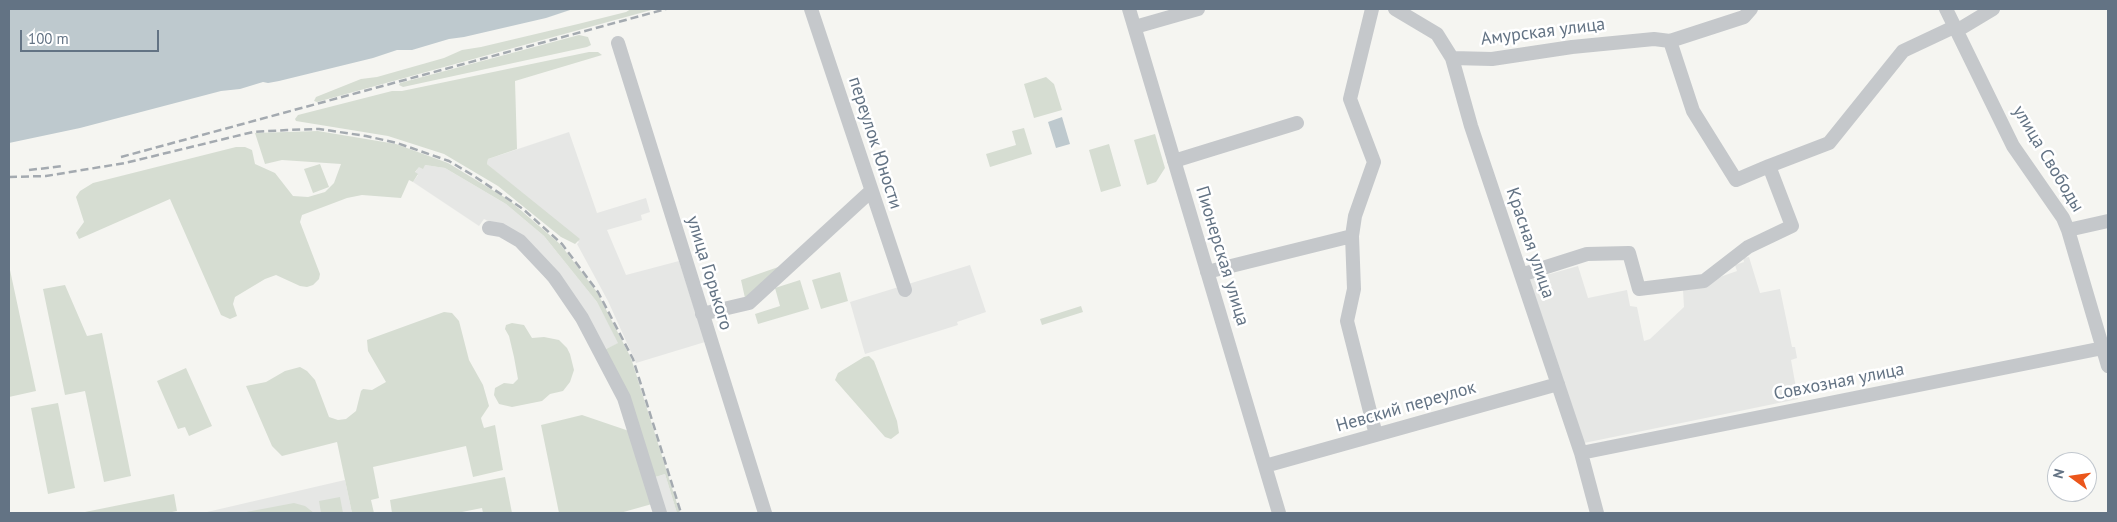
<!DOCTYPE html>
<html>
<head>
<meta charset="utf-8">
<style>
	body { margin:0 }
	#map { position:relative; width:2117px; height:522px; overflow:hidden; background:#f5f5f1; font-family:"PT Sans",sans-serif }
	canvas { display:block }
	.frame { position:absolute; inset:0; border:10px solid #637384; pointer-events:none }
	.north { position:absolute; left:2047px; top:452px; width:50px; height:50px; box-sizing:border-box; background:#fff; border:1px solid #c1c7ce; border-radius:50%; rotate:284deg; font-size:14px; font-weight:700; line-height:20px; text-align:center; color:#637384 }
	.north::after { content:''; display:block; margin:auto; width:18px; height:22px; background:#eb561b; clip-path:polygon(50% 0,100% 100%,50% 72%,0 100%) }
	.scale { position:absolute; left:20px; top:30px; width:139px; height:22px; box-sizing:border-box; border:2px solid #637384; border-top:0; padding-left:6px; font-size:15px; line-height:18px; white-space:nowrap; color:#637384; -webkit-text-stroke:4px #fff; paint-order:stroke }
</style>
</head>
<body>
<div id="map">
<canvas width="2117" height="522"></canvas>
<div class="frame"></div>
<div class="north">N</div>
<div class="scale">100 m</div>
</div>
<script>
const ctx = document.querySelector('canvas').getContext('2d');
ctx.lineJoin = 'round';
function fillPath(path, color) {
  ctx.fillStyle = color;
  ctx.fill(path, 'evenodd');
}
function poly(rows) {
  const path = new Path2D();
  for (const r of rows) {
    path.moveTo(r[0], r[1]);
    for (let i = 2; i < r.length; i += 2) path.lineTo(r[i], r[i + 1]);
  }
  return path;
}
function trace(path, color, width, dash) {
  ctx.strokeStyle = color;
  ctx.lineWidth = width;
  ctx.lineCap = dash ? 'butt' : 'round';
  ctx.setLineDash(dash || []);
  ctx.stroke(path);
}
function label(font, color, halo, rows, align = 'center') {
  ctx.font = font + ' "PT Sans",sans-serif';
  ctx.lineWidth = 5;
  ctx.setLineDash([]);
  ctx.textBaseline = 'middle';
  ctx.strokeStyle = halo;
  ctx.fillStyle = color;
  for (const [text, x, y, turn = 0] of rows) {
    ctx.save();
    ctx.translate(x, y);
    ctx.rotate((+turn || 0) * Math.PI / 180);
    ctx.textAlign = isNaN(turn) ? turn : align;
    if (halo) ctx.strokeText(text, 0, 0);
    ctx.fillText(text, 0, 0);
    ctx.restore();
  }
}
const built = poly([
	[569,132,597,213,646,198,650,212,641,215,642,220,607,230,626,275,679,261,705,342,636,363,608,301,577,244,579,242,487,164,488,159],
	[425,165,445,168,506,204,544,236,597,302,619,343,595,354,566,304,531,260,488,221,484,219,479,226,413,182,418,175,415,173,419,166],
	[1749,257,1760,293,1780,289,1792,347,1795,347,1797,358,1791,360,1798,399,1584,443,1529,280,1578,266,1588,298,1627,290,1630,306,1637,307,1644,341,1650,339,1684,307,1683,290,1737,271,1735,265,1744,262,1743,258],
	[970,265,986,312,957,322,958,325,865,354,850,302],
	[665,474,677,513,663,513,652,478],
	[345,480,352,513,207,513,207,512]
]);
const green = poly([
	[631,9,655,9,317,102,314,101,316,97,361,79,377,77,444,58,462,50,481,47,578,24,626,12],
	[579,35,588,37,591,45,587,47,403,87,399,85,400,83],
	[589,52,598,52,602,55,515,81,517,149,488,159,487,164,580,239,575,244,561,237,498,186,444,154,388,136,296,121,295,119,298,115,392,91,402,91],
	[1046,77,1054,84,1062,110,1034,118,1024,84],
	[1024,128,1032,154,990,167,986,154,1016,145,1012,131],
	[318,131,396,144,448,163,509,200,560,244,597,292,631,358,680,513,677,513,665,474,652,478,602,351,618,343,597,302,544,236,506,204,445,168,425,165,423,169,419,167,415,172,418,174,413,182,409,180,401,198,362,195,347,198,302,215,300,222,320,274,319,279,313,285,307,287,300,286,276,275,265,279,235,297,233,304,237,316,230,319,221,315,170,199,79,239,76,233,84,222,76,197,80,191,93,183,236,147,245,147,252,150,255,164,275,173,293,196,308,197,325,192,334,183,341,164,282,160,265,164,255,133],
	[1155,134,1165,168,1156,182,1147,185,1134,140],
	[1109,144,1121,186,1101,192,1089,150],
	[320,164,329,187,313,193,304,169],
	[784,265,745,298,741,280],
	[10,270,36,391,9,397,9,271],
	[840,272,848,301,821,309,812,280],
	[800,280,809,309,758,324,755,314,780,306,775,288],
	[65,285,87,336,102,333,131,476,104,482,85,391,65,395,43,289],
	[1081,306,1083,312,1042,325,1040,319],
	[444,312,452,313,459,321,469,360,483,385,489,406,481,418,482,422,484,428,495,425,503,470,473,477,466,446,373,467,379,498,371,500,374,513,352,513,337,442,282,456,272,446,246,386,266,382,285,371,300,367,307,371,315,380,329,417,338,420,346,419,356,411,361,391,363,389,372,390,386,382,368,351,367,340],
	[512,323,524,325,532,338,544,337,559,340,567,348,570,354,574,370,570,382,563,391,550,394,542,401,512,407,499,404,494,395,495,388,504,383,513,384,518,379,514,357,509,336,505,329,506,325],
	[869,356,874,361,897,421,899,433,891,439,885,437,835,380,838,373,864,357],
	[186,368,212,426,189,436,185,427,178,429,157,381],
	[58,403,75,488,48,494,31,408],
	[582,415,629,431,652,504,620,513,559,513,541,425],
	[505,477,512,513,483,513,482,508,457,513,392,513,390,500],
	[174,494,177,511,167,513,80,513],
	[340,497,343,513,321,513,319,501],
	[294,503,305,506,314,513,241,513]
]);
const water = poly([
	[9,9,573,9,546,18,464,37,449,39,412,50,397,50,373,58,279,81,268,83,263,82,240,89,221,91,80,128,9,143],
	[1062,117,1070,144,1056,148,1048,122]
]);
const minor = poly([
	[811,9,905,290],
	[1129,9,1279,513],
	[1372,9,1350,99,1374,162,1355,216,1352,236,1354,289,1347,321,1376,435],
	[1395,9,1437,34,1452,58,1471,126,1581,453,1597,513],
	[1946,9,2013,146,2063,218,2068,230,2108,366],
	[1135,27,1198,9],
	[1958,30,1993,9],
	[1670,41,1693,111,1736,180,1769,166],
	[618,43,765,513],
	[1452,58,1492,59,1572,47,1654,39,1670,41,1744,17,1751,9],
	[1174,161,1297,123],
	[489,228,501,230,520,241,554,277,582,318,624,398,660,513],
	[2068,230,2108,221],
	[1207,272,1352,236],
	[1521,275,1587,254,1629,253,1639,289,1704,281,1748,247,1792,226,1769,166,1829,143,1903,51,1954,27],
	[702,314,749,303,871,191],
	[1581,453,2103,348],
	[1265,466,1558,384]
]);
const rail = poly([
	[121,157,666,9],
	[29,170,64,166],
	[9,177,46,176,125,163,253,132,287,130,319,129,366,136,397,143,449,161,474,176,523,209,562,244,598,292,633,359,681,513]
]);
const streetNames = [
	["Амурская улица",1543,32,-7],
	["переулок Юности",875,143,72],
	["улица Свободы",2048,159,59],
	["Красная улица",1530,243,71],
	["Пионерская улица",1222,256,73],
	["улица Горького",709,273,73],
	["Совхозная улица",1839,382,-11],
	["Невский переулок",1406,407,-16]
];
fillPath(built, '#e6e7e5');
fillPath(green, '#d6ddd2');
fillPath(water, '#bec9ce');
trace(minor, '#c5c8cb', 14);
trace(rail, '#a4aab0', 2.5, [8, 4]);
label('18px', '#637384', '#fff', streetNames);
</script>
</body>
</html>
